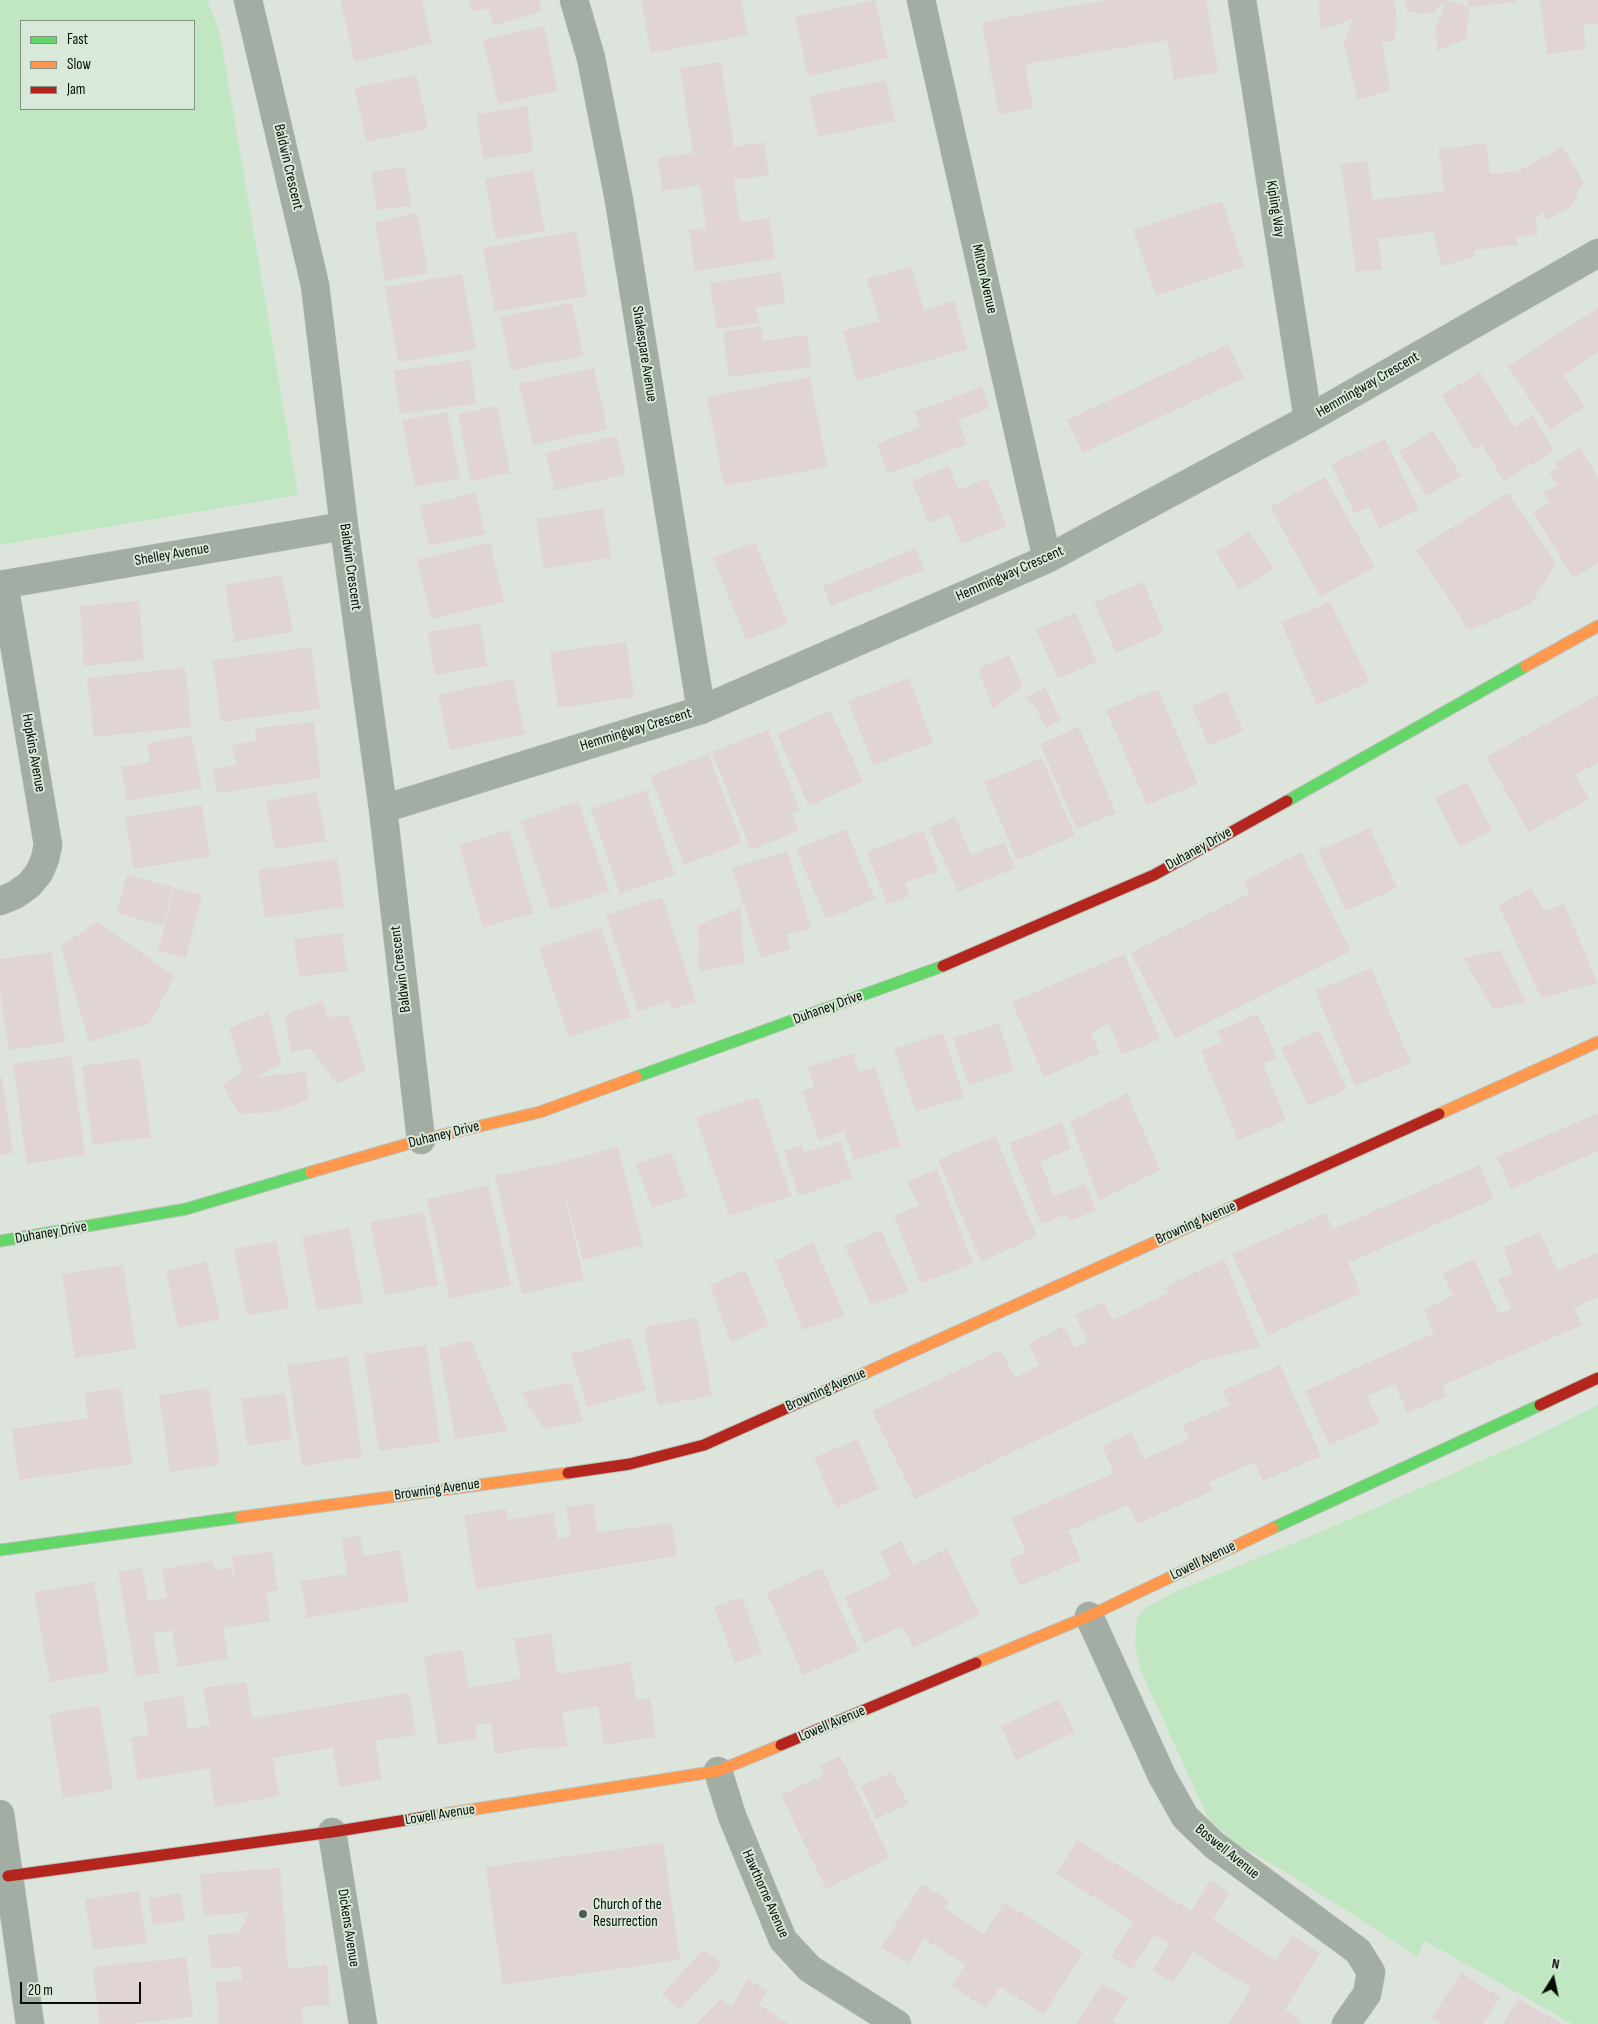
<!DOCTYPE html>
<html>
<head>
<meta charset="utf-8">
<style>
	body { margin:0 }
	#map { position:relative; width:1598px; height:2024px; overflow:hidden; background:#dce4dc; font-family:"Sofia Sans Condensed",sans-serif }
	canvas { display:block }
	.legend { position:absolute; left:20px; top:20px; width:175px; height:90px; box-sizing:border-box; background:#d8e8d9; border:1px solid #859085; margin:0; padding:6px 9px; list-style:none; font-size:15px; color:#080d08 }
	.legend li { display:flex; align-items:center; gap:10px; height:25px }
	.legend b { width:25px; border:1px solid #859085 }
	.north { position:absolute; left:1528px; top:1954px; width:50px; height:50px; -webkit-text-stroke:4px #d8e8d9; paint-order:stroke; rotate:10deg; font-size:14px; font-weight:700; line-height:20px; text-align:center; color:#080d08 }
	.north::after { content:''; display:block; margin:auto; width:18px; height:22px; background:#080d08; clip-path:polygon(50% 0,100% 100%,50% 72%,0 100%) }
	.scale { position:absolute; left:20px; top:1982px; width:121px; height:22px; box-sizing:border-box; border:2px solid #080d08; border-top:0; padding-left:6px; font-size:15px; line-height:18px; white-space:nowrap; color:#080d08; -webkit-text-stroke:4px #d8e8d9; paint-order:stroke }
</style>
</head>
<body>
<div id="map">
<canvas width="1598" height="2024"></canvas>
<ul class="legend">
<li><b style="height:6px;background:#63d668"></b>Fast</li>
<li><b style="height:6px;background:#ff974d"></b>Slow</li>
<li><b style="height:6px;background:#b3261e"></b>Jam</li>
</ul>
<div class="north">N</div>
<div class="scale">20 m</div>
</div>
<script>
const ctx = document.querySelector('canvas').getContext('2d');
ctx.lineJoin = 'round';
function fillPath(path, color) {
  ctx.fillStyle = color;
  ctx.fill(path, 'evenodd');
}
function poly(rows) {
  const path = new Path2D();
  for (const r of rows) {
    path.moveTo(r[0], r[1]);
    for (let i = 2; i < r.length; i += 2) path.lineTo(r[i], r[i + 1]);
  }
  return path;
}
function trace(path, color, width, dash) {
  ctx.strokeStyle = color;
  ctx.lineWidth = width;
  ctx.lineCap = dash ? 'butt' : 'round';
  ctx.setLineDash(dash || []);
  ctx.stroke(path);
}
function label(font, color, halo, rows, align = 'center') {
  ctx.font = font + ' "Sofia Sans Condensed",sans-serif';
  ctx.lineWidth = 4;
  ctx.setLineDash([]);
  ctx.textBaseline = 'middle';
  ctx.strokeStyle = halo;
  ctx.fillStyle = color;
  for (const [text, x, y, turn = 0] of rows) {
    ctx.save();
    ctx.translate(x, y);
    ctx.rotate((+turn || 0) * Math.PI / 180);
    ctx.textAlign = isNaN(turn) ? turn : align;
    if (halo) ctx.strokeText(text, 0, 0);
    ctx.fillText(text, 0, 0);
    ctx.restore();
  }
}
const green = poly([
	[0,0,207,0,220,34,298,495,0,545],
	[21,21,194,21,194,109,21,109],
	[1598,1405,1598,2024,1573,2024,1425,1941,1417,1956,1286,1872,1232,1841,1208,1818,1141,1671,1135,1645,1137,1619,1145,1608,1175,1592,1328,1529,1526,1441]
]);
const building = poly([
	[340,0,422,0,432,43,355,62],
	[468,0,538,0,542,11,494,26,488,8,472,12],
	[641,0,741,0,748,35,651,53],
	[875,0,888,58,808,76,795,17],
	[1107,0,1206,0,1218,72,1174,80,1167,40,1025,64,1033,108,999,114,982,22],
	[1319,0,1394,0,1396,11,1395,40,1382,42,1390,91,1357,99,1344,42,1353,19,1321,30],
	[1405,0,1446,0,1433,14,1408,12],
	[1446,0,1469,7,1466,39,1437,51,1436,28],
	[1468,0,1516,0,1516,2,1469,7],
	[1540,0,1598,0,1598,23,1583,25,1586,49,1547,54],
	[544,26,558,91,498,104,483,40],
	[721,62,734,147,764,142,769,175,734,180,740,222,769,218,775,259,695,271,689,230,706,228,700,185,662,191,658,158,693,153,680,68],
	[416,75,428,128,367,142,354,88],
	[886,80,895,121,818,137,809,96],
	[527,106,533,152,483,159,477,114],
	[1486,143,1490,174,1519,171,1563,146,1584,183,1579,190,1574,203,1567,209,1547,220,1543,213,1535,218,1537,235,1517,236,1518,245,1474,250,1475,257,1442,266,1433,232,1378,239,1382,269,1356,272,1341,164,1367,161,1373,200,1444,191,1439,149],
	[405,167,411,206,377,210,371,172],
	[533,170,545,231,496,239,485,179],
	[1222,201,1244,267,1156,296,1133,230],
	[417,213,428,273,385,281,375,222],
	[576,231,587,296,495,312,483,248],
	[911,267,924,310,954,301,968,349,857,381,843,331,880,321,867,279],
	[781,272,785,303,756,307,759,323,717,329,710,283],
	[462,274,476,349,398,362,385,287],
	[572,303,583,356,511,370,500,317],
	[1598,308,1598,352,1564,375,1585,407,1550,430,1508,366],
	[761,327,763,341,807,335,811,367,729,377,723,331],
	[1228,344,1244,378,1083,453,1067,420],
	[470,360,476,404,400,414,394,371],
	[594,368,607,429,533,445,519,384],
	[1480,372,1514,427,1533,415,1554,451,1504,481,1482,445,1474,450,1442,395],
	[810,377,827,467,724,486,707,397],
	[982,387,990,408,958,420,967,444,888,474,877,444,920,427,914,412],
	[497,406,510,473,471,481,458,414],
	[447,412,460,478,415,487,402,420],
	[1433,431,1461,476,1426,496,1399,451],
	[616,436,626,474,555,491,545,453],
	[1385,439,1419,509,1379,529,1369,507,1355,514,1331,464],
	[1580,448,1598,478,1598,563,1573,578,1533,512,1549,503,1543,493,1557,485,1549,472,1558,468,1555,463],
	[949,466,958,490,987,478,1007,526,961,544,949,514,929,523,912,481],
	[1325,477,1375,567,1320,597,1270,507],
	[476,493,485,534,429,546,420,506],
	[1508,493,1556,564,1531,604,1469,630,1416,550],
	[603,508,611,558,544,569,536,519],
	[1249,531,1274,569,1239,590,1216,552],
	[490,542,504,602,431,619,417,560],
	[755,542,788,624,746,640,713,558],
	[916,548,924,570,831,606,823,586],
	[282,575,293,632,235,642,225,585],
	[1143,582,1164,632,1116,653,1094,602],
	[139,601,144,660,84,666,80,606],
	[1330,602,1370,682,1317,705,1281,622],
	[1076,613,1097,662,1058,679,1036,629],
	[480,623,487,666,435,675,428,632],
	[626,642,634,697,558,708,550,652],
	[311,647,320,709,221,722,213,660],
	[1009,655,1023,686,993,709,978,669],
	[185,668,191,727,94,737,87,678],
	[909,678,933,743,873,765,848,701],
	[513,679,525,734,450,750,438,695],
	[1045,687,1061,720,1046,728,1034,705,1025,698],
	[1158,689,1198,784,1147,805,1106,710],
	[1226,691,1243,731,1209,746,1192,706],
	[1598,695,1598,762,1576,775,1589,799,1529,832,1486,757],
	[830,710,863,781,809,806,777,735],
	[314,722,321,778,217,793,213,769,236,765,232,745,257,741,255,728],
	[1079,727,1116,813,1077,829,1040,744],
	[768,730,800,810,792,813,799,831,751,850,712,752],
	[191,735,202,788,127,801,121,767,150,762,147,744],
	[708,754,742,843,684,865,650,776],
	[1042,758,1075,836,1017,860,984,782],
	[1467,782,1492,831,1460,847,1435,798],
	[646,790,675,875,620,894,591,809],
	[317,792,326,841,275,849,266,801],
	[578,801,609,891,551,910,521,821],
	[202,805,210,856,134,869,125,817],
	[955,817,971,855,1004,842,1015,868,958,892,929,828],
	[1370,828,1397,888,1346,911,1318,851],
	[846,829,875,899,826,919,796,849],
	[509,830,533,913,483,928,459,845],
	[923,830,938,871,905,883,910,896,887,904,867,852],
	[787,851,811,928,786,935,791,949,761,958,732,868],
	[1301,852,1351,951,1175,1039,1131,953,1250,893,1244,881],
	[337,859,344,907,265,918,258,870],
	[127,875,173,887,163,926,117,913],
	[174,888,202,895,186,958,158,951],
	[1531,888,1545,911,1564,903,1597,983,1541,998,1499,905],
	[662,897,696,1002,672,1009,669,1001,638,1011,606,915],
	[740,908,744,963,699,971,698,925],
	[97,922,175,976,150,1023,89,1042,61,946],
	[601,927,631,1017,569,1037,539,948],
	[342,933,347,971,299,977,294,939],
	[1500,950,1526,1002,1493,1009,1463,958],
	[51,952,65,1042,9,1050,0,991,0,959],
	[1124,954,1160,1039,1122,1055,1109,1024,1091,1032,1100,1053,1044,1077,1012,1002],
	[1371,968,1411,1063,1355,1086,1315,991],
	[322,1001,328,1017,349,1016,366,1070,337,1084,311,1049,291,1052,285,1015],
	[269,1012,281,1064,256,1077,306,1072,308,1100,274,1112,239,1114,222,1084,243,1073,229,1028],
	[1258,1014,1277,1058,1263,1064,1286,1120,1238,1140,1201,1051,1222,1042,1217,1031],
	[999,1023,1014,1070,969,1085,953,1038],
	[1319,1030,1347,1089,1308,1106,1281,1048],
	[943,1033,964,1097,916,1112,894,1049],
	[853,1053,859,1072,875,1067,901,1146,854,1160,844,1131,819,1140,802,1091,814,1087,808,1067],
	[71,1056,85,1155,27,1164,13,1064],
	[140,1058,151,1137,93,1145,82,1066],
	[0,1077,2,1077,13,1153,0,1155],
	[1127,1093,1160,1170,1099,1200,1070,1122],
	[758,1097,791,1196,729,1216,696,1118],
	[1598,1113,1598,1151,1511,1189,1497,1157],
	[1062,1123,1071,1149,1040,1161,1054,1196,1085,1184,1096,1210,1070,1221,1067,1214,1041,1224,1009,1143],
	[995,1136,1037,1236,981,1262,938,1160],
	[840,1141,852,1178,799,1196,784,1151,801,1145,804,1153],
	[618,1147,643,1245,583,1260,561,1179,584,1280,522,1294,495,1176,557,1163],
	[671,1152,687,1196,652,1208,636,1164],
	[1480,1165,1494,1199,1348,1263,1361,1293,1268,1335,1232,1254,1325,1213,1333,1229],
	[937,1169,973,1264,921,1283,894,1216,919,1205,907,1182],
	[488,1185,511,1285,450,1299,427,1199],
	[424,1212,438,1285,385,1295,370,1222],
	[349,1228,363,1302,317,1311,302,1237],
	[881,1230,909,1292,871,1305,845,1246],
	[1540,1232,1557,1270,1598,1253,1598,1297,1574,1308,1582,1325,1443,1385,1447,1396,1407,1413,1395,1384,1367,1396,1380,1423,1329,1445,1305,1391,1434,1333,1424,1309,1453,1296,1443,1273,1474,1259,1499,1314,1511,1309,1498,1279,1513,1273,1503,1248],
	[276,1241,289,1308,247,1315,234,1249],
	[813,1242,845,1316,803,1330,775,1261],
	[1224,1259,1260,1347,1202,1361,915,1499,872,1411,1001,1350,1015,1378,1039,1365,1029,1344,1064,1326,1075,1348,1088,1342,1075,1315,1103,1302,1113,1320,1168,1293,1166,1286],
	[207,1262,220,1319,178,1328,166,1271],
	[123,1265,136,1349,75,1358,62,1274],
	[745,1270,769,1325,731,1343,710,1285],
	[697,1318,712,1396,658,1405,644,1327],
	[630,1337,646,1390,587,1407,571,1354],
	[471,1340,508,1431,455,1439,439,1348],
	[426,1345,440,1442,379,1451,364,1354],
	[348,1357,362,1457,302,1466,287,1365],
	[1280,1365,1321,1456,1263,1481,1254,1462,1208,1483,1212,1491,1137,1524,1128,1505,1068,1531,1081,1560,1020,1586,1009,1560,1026,1552,1011,1518,1114,1473,1102,1446,1132,1432,1144,1459,1189,1439,1183,1425,1229,1405,1222,1391],
	[571,1382,583,1421,544,1429,521,1393],
	[121,1388,132,1464,19,1480,12,1429,88,1418,85,1393],
	[209,1388,220,1465,170,1472,159,1395],
	[285,1393,292,1439,248,1446,241,1399],
	[857,1439,879,1489,836,1508,814,1458],
	[593,1503,598,1532,672,1523,677,1556,476,1589,464,1515,506,1509,508,1520,553,1512,558,1539,571,1536,566,1507],
	[360,1535,363,1556,400,1550,409,1601,307,1618,301,1581,347,1574,342,1539],
	[901,1541,913,1565,947,1549,980,1615,913,1648,903,1626,864,1643,845,1597,891,1576,880,1552],
	[272,1551,278,1590,266,1593,270,1621,223,1628,228,1659,178,1667,172,1630,153,1633,160,1673,136,1676,118,1572,142,1568,148,1601,167,1598,162,1569,212,1561,214,1570,231,1567,233,1579,235,1579,232,1557],
	[822,1568,859,1651,803,1675,767,1593],
	[94,1582,109,1672,50,1682,34,1592],
	[742,1597,762,1653,735,1663,714,1607],
	[551,1633,557,1674,630,1662,636,1700,650,1698,656,1737,604,1745,598,1706,562,1712,568,1746,538,1750,538,1747,495,1754,491,1723,475,1725,477,1739,438,1745,424,1656,462,1650,469,1688,521,1679,514,1639],
	[246,1682,252,1718,409,1693,416,1735,375,1741,382,1780,339,1787,333,1748,273,1758,279,1796,215,1807,209,1768,138,1780,131,1738,149,1735,143,1702,183,1696,188,1729,210,1725,203,1688],
	[1059,1699,1075,1732,1016,1760,1001,1726],
	[99,1706,113,1789,63,1798,49,1714],
	[840,1756,890,1858,826,1889,781,1795,824,1775,820,1766],
	[892,1772,908,1804,876,1819,861,1786],
	[1078,1840,1191,1911,1210,1880,1230,1893,1213,1920,1276,1960,1292,1935,1320,1953,1285,2010,1302,2021,1300,2024,1228,2024,1251,1988,1193,1952,1173,1983,1153,1970,1169,1944,1154,1935,1132,1970,1111,1957,1133,1922,1056,1873],
	[663,1843,680,1960,503,1985,486,1867],
	[280,1868,288,1969,327,1965,330,2005,302,2007,303,2024,219,2024,216,1982,242,1980,241,1966,211,1969,208,1935,238,1933,250,1912,203,1916,200,1874],
	[922,1884,949,1901,945,1908,984,1934,1004,1902,1083,1952,1044,2015,1000,1987,986,2009,951,1986,965,1965,924,1939,908,1964,881,1947],
	[139,1891,147,1943,93,1950,85,1899],
	[181,1893,185,1920,153,1925,149,1898],
	[704,1949,722,1965,679,2010,662,1994],
	[186,1957,193,2017,129,2024,99,2024,93,1967],
	[1461,1973,1500,1997,1483,2024,1441,2024,1431,2018],
	[748,1979,767,1991,759,2005,789,2024,696,2024,722,1998,731,2007],
	[1102,1983,1127,1998,1113,2021,1118,2024,1076,2024],
	[1518,1999,1562,2024,1503,2024]
]);
const street = poly([
	[248,0,315,285,344,526,383,809,421,1140],
	[574,0,591,58,619,200,701,710],
	[921,0,1047,559],
	[1242,0,1308,419],
	[0,585,344,526],
	[383,809,701,710,1047,559,1308,419,1598,253],
	[0,901,15,895,29,885,39,873,45,859,48,845,4,584],
	[1089,1616,1162,1776,1185,1817,1214,1845,1358,1951,1371,1972,1367,1994,1346,2024],
	[718,1771,732,1816,783,1940,810,1969,897,2024],
	[0,1814,30,2024],
	[332,1832,363,2024]
]);
const fast = poly([
	[1287,801,1526,666],
	[636,1077,943,966],
	[0,1241,186,1209,311,1172],
	[1273,1528,1540,1405],
	[0,1550,241,1517]
]);
const slow = poly([
	[1526,666,1598,626],
	[1439,1114,1598,1042],
	[311,1172,421,1140,540,1112,636,1077],
	[854,1378,1226,1210],
	[241,1517,568,1473],
	[976,1663,1089,1616,1273,1528],
	[425,1817,718,1771,781,1745]
]);
const jam = poly([
	[943,966,1154,875,1287,801],
	[1226,1210,1439,1114],
	[1540,1405,1598,1378],
	[568,1473,630,1464,704,1445,854,1378],
	[781,1745,976,1663],
	[8,1876,332,1832,425,1817]
]);
const markers = [
	[583,1914,5,"#525852"]
];
const streetNames = [
	["Baldwin Crescent",288,167,77],
	["Kipling Way",1275,209,81],
	["Milton Avenue",984,279,77],
	["Shakespare Avenue",644,354,81],
	["Hemmingway Crescent",1368,385,-30],
	["Shelley Avenue",172,555,-10],
	["Baldwin Crescent",350,567,82],
	["Hemmingway Crescent",1010,574,-24],
	["Hemmingway Crescent",636,730,-17],
	["Hopkins Avenue",33,753,80],
	["Duhaney Drive",1199,849,-29],
	["Baldwin Crescent",401,969,-97],
	["Duhaney Drive",828,1008,-20],
	["Duhaney Drive",444,1135,-14],
	["Browning Avenue",1196,1223,-24],
	["Duhaney Drive",51,1233,-10],
	["Browning Avenue",826,1390,-24],
	["Browning Avenue",437,1490,-8],
	["Lowell Avenue",1203,1561,-26],
	["Lowell Avenue",832,1724,-23],
	["Lowell Avenue",440,1815,-9],
	["Boswell Avenue",1227,1852,39],
	["Hawthorne Avenue",765,1894,66],
	["Dickens Avenue",348,1928,81]
];
const poiNames = [
	["Church of the",593,1905],
	["Resurrection",593,1922]
];
fillPath(green, '#c0e6c2');
fillPath(building, '#e0d5d4');
trace(street, '#bbc1bb', 29);
trace(fast, '#bbc1bb', 13);
trace(slow, '#bbc1bb', 13);
trace(jam, '#bbc1bb', 13);
trace(street, '#a2ada3', 28);
trace(fast, '#63d668', 11);
trace(slow, '#ff974d', 11);
trace(jam, '#b3261e', 11);
for (const [x, y, r, color] of markers) {
  const dot = new Path2D();
  dot.arc(x, y, r, 0, 2 * Math.PI);
  ctx.fillStyle = color;
  ctx.fill(dot);
  trace(dot, '#d8e8d9', 2);
}
label('15px', '#080d08', '#d8e8d9', streetNames);
label('15px', '#080d08', '#d8e8d9', poiNames, 'left');
</script>
</body>
</html>
